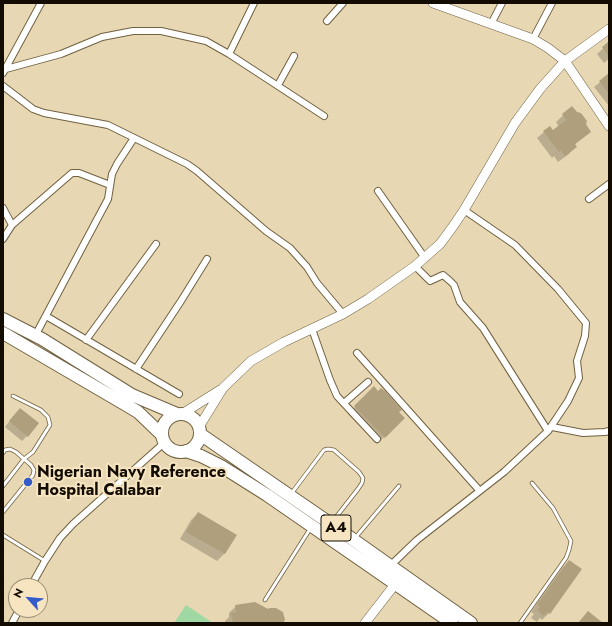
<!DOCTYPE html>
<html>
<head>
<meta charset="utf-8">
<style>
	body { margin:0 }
	#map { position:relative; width:612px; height:626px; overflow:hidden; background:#e8d7b3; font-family:Jost,sans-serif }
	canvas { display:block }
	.frame { position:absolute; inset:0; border:4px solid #120c02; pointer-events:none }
	.north { position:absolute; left:8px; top:578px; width:40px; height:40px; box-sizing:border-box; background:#f6e5c0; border:1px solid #9b8e74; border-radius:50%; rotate:297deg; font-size:11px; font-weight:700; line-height:16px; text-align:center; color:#120c02 }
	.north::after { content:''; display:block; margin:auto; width:14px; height:18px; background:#355bcb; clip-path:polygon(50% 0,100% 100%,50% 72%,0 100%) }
</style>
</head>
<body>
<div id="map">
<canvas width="612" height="626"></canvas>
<div class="frame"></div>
<div class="north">N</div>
</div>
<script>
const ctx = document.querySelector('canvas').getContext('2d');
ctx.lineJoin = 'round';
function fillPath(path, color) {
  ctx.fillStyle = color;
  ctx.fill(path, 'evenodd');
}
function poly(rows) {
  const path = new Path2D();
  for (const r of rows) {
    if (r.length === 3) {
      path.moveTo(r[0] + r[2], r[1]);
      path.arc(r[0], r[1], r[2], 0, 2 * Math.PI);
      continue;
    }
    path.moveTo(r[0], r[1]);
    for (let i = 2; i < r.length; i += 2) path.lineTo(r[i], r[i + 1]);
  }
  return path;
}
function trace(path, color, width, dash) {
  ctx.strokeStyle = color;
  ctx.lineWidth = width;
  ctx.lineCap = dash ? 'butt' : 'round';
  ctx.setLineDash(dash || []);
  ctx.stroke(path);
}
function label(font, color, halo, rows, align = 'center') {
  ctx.font = font + ' Jost,sans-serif';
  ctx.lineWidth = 4;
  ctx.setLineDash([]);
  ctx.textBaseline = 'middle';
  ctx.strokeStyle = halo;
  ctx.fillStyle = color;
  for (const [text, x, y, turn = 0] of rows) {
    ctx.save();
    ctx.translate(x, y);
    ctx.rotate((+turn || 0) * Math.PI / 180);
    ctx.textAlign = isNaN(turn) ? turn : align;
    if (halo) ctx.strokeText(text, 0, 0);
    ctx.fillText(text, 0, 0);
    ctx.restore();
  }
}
const green = poly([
	[186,605,213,623,174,623]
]);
const shadow = poly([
	[609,43,609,59,604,63,597,54],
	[609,75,609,106,594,87],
	[572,107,590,132,574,145,575,147,569,154,558,162,554,156,552,158,537,138,544,132,553,131,559,127,556,122],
	[374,388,404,418,377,444,348,414],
	[15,414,27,436,22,441,5,427],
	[198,513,235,535,224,554,217,561,180,539,191,520],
	[569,561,549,613,542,620,540,618,537,622,531,618,534,614,531,612,562,568],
	[236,606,282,623,225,623,225,621,229,617,229,613]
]);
const building = poly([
	[609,41,609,57,602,47],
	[609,73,609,94,599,81],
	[572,106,577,112,581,113,587,121,586,124,591,132,575,144,577,147,565,156,561,150,559,152,543,131,550,126,553,130,566,120,562,114],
	[374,386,378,391,381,388,385,391,402,410,399,412,405,418,385,438,354,406],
	[20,408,39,423,28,437,9,421],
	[198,512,237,535,225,554,186,532],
	[569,560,582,569,550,614,547,612,544,616,537,610,540,607,537,604],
	[255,602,268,609,269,608,276,608,283,612,285,620,283,623,233,623,231,613,236,612,235,605],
	[588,611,603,623,578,623]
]);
const lane = poly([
	[3,453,5,450,10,449,16,452,24,459,3,486],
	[291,494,324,450,328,449,334,450,359,472,363,478,362,483,358,489,333,521],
	[3,512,33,475,34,470,31,465,24,459,33,452,50,425,48,417,41,410,13,396],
	[3,535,45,561],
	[355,538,399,486],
	[265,600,310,529],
	[520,623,566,558,569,550,571,541,553,508,532,483]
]);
const street = poly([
	[327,21,343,3],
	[491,24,502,3],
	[533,39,552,3],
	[229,54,254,3],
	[6,69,61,54,102,37,133,31,161,31,206,41,229,54,324,116],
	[3,73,41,3],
	[278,85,294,56],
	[3,86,33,109,44,113,108,125,187,164,197,171,266,231,290,248,307,267,317,283,343,314],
	[378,191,425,258],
	[589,199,609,184],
	[3,208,12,225],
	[3,239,12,225,72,173,79,173,110,185],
	[415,266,430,281,443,275,450,281,454,285,460,302,483,328,548,431],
	[46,316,179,394],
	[312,329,330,380,337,396,377,439],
	[35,336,108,199,112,174,117,164,134,138],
	[86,340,156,244],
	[357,353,479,490],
	[136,369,181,301,207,259],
	[344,403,368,382],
	[552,427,583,433,605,432,609,431],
	[390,566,417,540,504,472,548,431,568,401,579,378,577,361,585,336,586,323,558,289,515,245,464,210],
	[31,586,45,561,60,538,73,524,164,443],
	[12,623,19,610]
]);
const secondary = poly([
	[433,3,533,39,548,48,565,61,609,126],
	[182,414,220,390],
	[199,427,223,388,251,361,284,342,343,314,368,299,415,266,440,244,454,225,464,210,515,123,540,89,565,61,609,29],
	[365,623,396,583]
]);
const highway = poly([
	[3,319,42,339,132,395,177,414],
	[3,333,128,406,138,412,161,434],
	[181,433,19],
	[200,434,331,524,471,623],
	[186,451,201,456,221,466,267,495,452,623]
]);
const markers = [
	[28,482,5,"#355bcb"]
];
const shields = [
	[336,528,30]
];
const shieldNames = [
	["A4",336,528]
];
const poiNames = [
	["Nigerian Navy Reference",37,473],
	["Hospital Calabar",37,491]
];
fillPath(green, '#a0d8a3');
fillPath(shadow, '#0003');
fillPath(building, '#af9f7c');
trace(lane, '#706140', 4.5);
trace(street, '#706140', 8);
trace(secondary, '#706140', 10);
trace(highway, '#706140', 14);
trace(lane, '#fff', 3);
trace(street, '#fff', 6);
trace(secondary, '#fff', 9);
trace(highway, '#fff', 12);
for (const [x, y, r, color] of markers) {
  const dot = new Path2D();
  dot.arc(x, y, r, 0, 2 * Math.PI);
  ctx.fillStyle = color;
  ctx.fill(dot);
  trace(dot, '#f6e5c0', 1.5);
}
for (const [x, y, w] of shields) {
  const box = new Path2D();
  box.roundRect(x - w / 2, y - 13, w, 26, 3);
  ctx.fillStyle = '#f6e5c0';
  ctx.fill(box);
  trace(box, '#120c02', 1);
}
label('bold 15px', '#120c02', null, shieldNames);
label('bold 16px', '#120c02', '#f6e5c0', poiNames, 'left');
</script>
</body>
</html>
